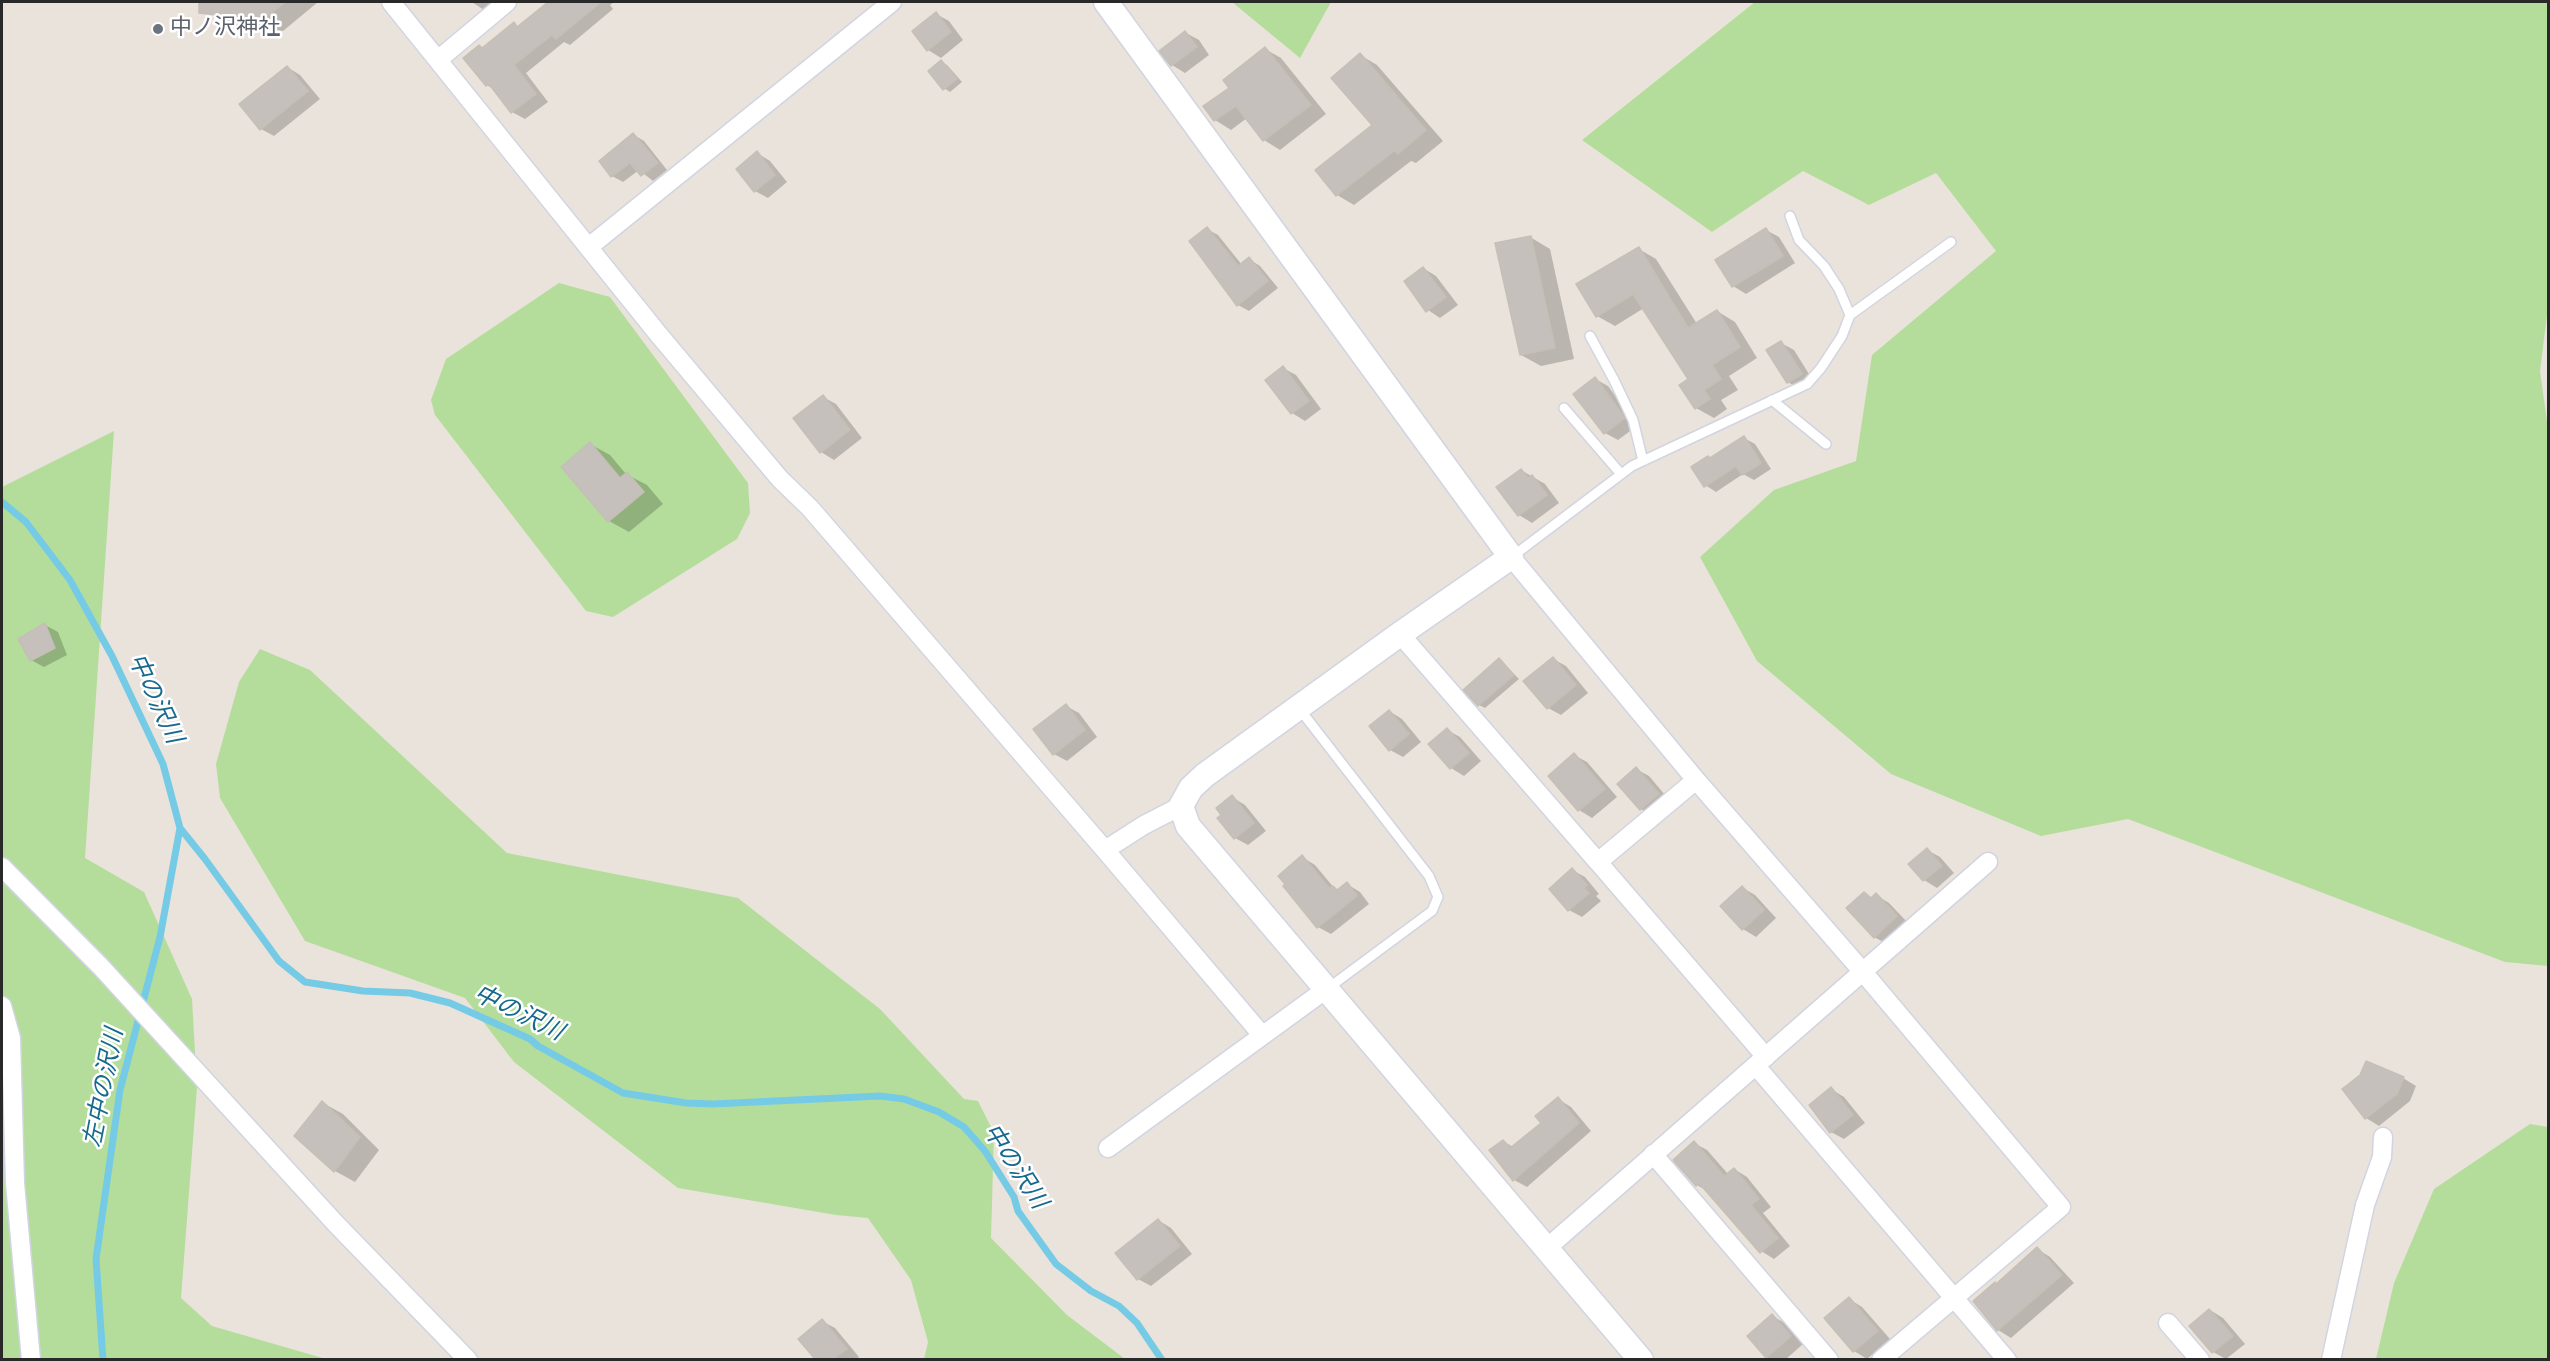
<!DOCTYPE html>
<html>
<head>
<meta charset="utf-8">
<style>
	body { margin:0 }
	#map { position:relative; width:2550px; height:1361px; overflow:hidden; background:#eae3db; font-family:Jost,sans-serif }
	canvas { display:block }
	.frame { position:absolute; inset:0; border:3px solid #292929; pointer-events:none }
</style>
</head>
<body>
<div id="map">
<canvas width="2550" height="1361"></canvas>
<div class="frame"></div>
</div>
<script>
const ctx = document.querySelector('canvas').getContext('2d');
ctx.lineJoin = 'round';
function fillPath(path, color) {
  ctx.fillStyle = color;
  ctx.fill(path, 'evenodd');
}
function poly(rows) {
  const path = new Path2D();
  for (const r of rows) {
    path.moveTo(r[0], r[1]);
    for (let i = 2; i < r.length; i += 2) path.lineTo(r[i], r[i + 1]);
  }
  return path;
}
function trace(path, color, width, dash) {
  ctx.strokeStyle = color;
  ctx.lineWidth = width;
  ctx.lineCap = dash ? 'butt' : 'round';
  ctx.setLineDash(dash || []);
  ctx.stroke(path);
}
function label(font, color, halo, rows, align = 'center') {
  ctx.font = font + ' Jost,"Noto Sans JP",sans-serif';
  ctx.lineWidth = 5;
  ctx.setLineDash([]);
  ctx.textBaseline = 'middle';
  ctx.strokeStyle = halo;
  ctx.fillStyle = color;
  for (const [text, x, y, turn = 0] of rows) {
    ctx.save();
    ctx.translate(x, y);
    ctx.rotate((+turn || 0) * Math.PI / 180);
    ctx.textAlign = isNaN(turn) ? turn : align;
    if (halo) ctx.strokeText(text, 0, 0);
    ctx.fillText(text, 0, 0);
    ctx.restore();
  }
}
const green = poly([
	[1232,2,1331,2,1300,58],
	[1755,2,2548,2,2548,307,2540,371,2548,429,2548,966,2505,962,2128,819,2041,836,1891,774,1757,661,1700,557,1774,490,1856,461,1872,355,1996,251,1936,173,1869,205,1803,171,1712,232,1582,140],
	[559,283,610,297,748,483,750,513,737,539,613,617,586,611,435,415,431,400,446,359],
	[114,431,85,858,144,892,192,999,197,1087,181,1298,212,1326,326,1359,2,1360,2,487],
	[260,649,310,670,507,853,738,898,880,1009,964,1099,978,1101,994,1133,991,1238,1067,1315,1125,1359,924,1359,928,1342,911,1280,868,1218,836,1215,678,1188,514,1062,465,998,305,941,220,798,216,764,239,682],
	[2530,1124,2548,1127,2548,1359,2376,1359,2394,1283,2434,1189]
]);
const shadow = poly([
	[215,2,318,2,283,31,234,25,214,14],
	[472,2,498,2,487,12],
	[550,2,554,4,557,2,614,2,610,5,613,9,570,45,564,42,526,73,548,102,525,119,512,112,496,91,487,85,465,58,483,49,514,24,519,27],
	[936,14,949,21,963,40,941,58,928,50,914,31],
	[1186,33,1199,40,1209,55,1185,73,1172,65],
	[1265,49,1281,58,1326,114,1280,150,1264,140,1247,118,1231,130,1215,120,1231,88],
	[1360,55,1377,65,1443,141,1416,163,1411,161,1354,205,1337,195,1375,125],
	[941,62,947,65,962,82,950,92,944,88],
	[287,67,300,75,320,99,274,136,261,129,242,105],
	[634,135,644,141,667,170,653,181,639,170,623,182,612,176,601,161],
	[757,153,770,161,787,182,768,198,755,191],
	[1207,229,1218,235,1242,265,1249,259,1260,266,1278,288,1249,311,1238,305],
	[1766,230,1779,237,1795,263,1746,294,1733,286,1717,260],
	[1530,237,1550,249,1574,359,1541,366,1521,355],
	[1639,249,1656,259,1697,324,1717,311,1735,322,1757,358,1729,376,1738,390,1721,400,1727,409,1714,418,1696,408,1690,379,1644,308,1615,326,1597,316],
	[1423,268,1436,276,1458,305,1440,318,1428,310],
	[1781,343,1794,350,1814,382,1801,390,1788,382,1768,351],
	[1283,368,1296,375,1321,409,1305,421,1292,413,1267,380],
	[1595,379,1608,386,1637,426,1618,440,1605,433],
	[823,397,836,404,862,438,834,460,821,452],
	[1744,438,1755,444,1771,469,1754,480,1743,474,1716,492,1705,485,1711,459],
	[590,444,610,455,626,474,647,485,663,504,629,532,609,521],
	[1521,470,1545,484,1559,503,1532,523,1519,515,1498,487],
	[45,625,58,632,67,655,44,667,31,660],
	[1553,659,1566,666,1588,693,1561,715,1548,708],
	[1500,660,1519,679,1485,708,1479,705],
	[1066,706,1079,713,1097,737,1067,761,1054,754],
	[1389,711,1402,719,1421,742,1403,757,1390,750],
	[1447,730,1460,737,1481,761,1464,776,1451,768],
	[1574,755,1587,762,1617,797,1592,818,1579,810,1550,776],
	[1636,769,1649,776,1671,802,1654,817,1641,809],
	[1232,797,1245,805,1266,831,1248,845,1235,838],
	[1927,850,1940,857,1954,873,1937,888,1924,880,1910,864],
	[1302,857,1315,865,1335,889,1339,891,1347,884,1360,892,1369,904,1331,934,1318,927],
	[1572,870,1585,877,1599,894,1596,896,1601,901,1582,917,1569,910],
	[1743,888,1755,895,1776,918,1756,937,1743,929],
	[1865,894,1873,898,1876,895,1889,903,1909,924,1887,944,1874,937],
	[2403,1078,2416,1086,2410,1101,2379,1126,2366,1118,2344,1089],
	[1831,1089,1844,1097,1865,1123,1844,1139,1831,1132],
	[1558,1099,1571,1107,1591,1131,1527,1187,1514,1180,1503,1141,1513,1147,1543,1123],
	[323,1103,343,1114,379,1150,355,1182,335,1171,296,1136],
	[1694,1143,1707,1150,1728,1174,1734,1169,1747,1177,1771,1207,1763,1213,1790,1246,1774,1259,1761,1251,1709,1192,1697,1185],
	[1158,1220,1171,1228,1192,1254,1151,1286,1138,1279],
	[2037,1249,2050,1257,2074,1283,2011,1338,1998,1330,1975,1301,1997,1285],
	[1849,1299,1862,1307,1890,1339,1867,1359,1854,1351],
	[2210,1310,2223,1318,2245,1344,2226,1359,2213,1352],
	[1772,1316,1785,1323,1803,1344,1785,1360,1771,1360,1767,1357],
	[822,1321,835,1328,859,1357,855,1360,817,1360,800,1339]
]);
const stream = poly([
	[2,502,26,522,70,580,112,656,163,764,180,828,205,859,279,961,305,982,363,991,410,993,450,1003,530,1039,538,1046,623,1093,686,1103,713,1104,880,1096,904,1099,939,1112,964,1127,985,1151,1014,1197,1018,1211,1056,1264,1091,1291,1119,1306,1137,1323,1162,1360],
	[103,1360,96,1259,120,1090,160,937,180,828]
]);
const building = poly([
	[199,2,285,2,263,20,199,13,199,2],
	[548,2,601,2,556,39,552,35,514,65,536,94,511,113,489,84,486,86,463,58,479,45,482,48,514,22,517,27,548,2],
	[936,12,951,32,927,51,912,31,936,12],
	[1185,31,1197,47,1171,66,1159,51,1185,31],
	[1265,47,1311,105,1263,141,1236,106,1214,121,1203,106,1229,88,1223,80,1265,47],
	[1360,53,1426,130,1398,154,1394,151,1336,196,1315,170,1372,125,1331,78,1360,53],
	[941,60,957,79,943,90,928,71,941,60],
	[287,66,308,91,260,130,239,104,287,66],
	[633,133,658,163,641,176,630,163,611,177,599,161,633,133],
	[757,151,775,175,754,192,736,169,757,151],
	[1207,227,1238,266,1249,257,1268,281,1237,306,1189,241,1207,227],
	[1766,228,1783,256,1732,287,1715,260,1766,228],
	[1531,236,1555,348,1520,355,1495,243,1531,236],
	[1639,247,1688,328,1717,310,1740,347,1712,365,1721,379,1704,390,1710,399,1695,409,1679,385,1688,379,1633,294,1596,317,1576,284,1639,247],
	[1423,267,1446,297,1426,312,1404,281,1423,267],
	[1781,341,1802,374,1787,383,1766,350,1781,341],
	[1283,366,1309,401,1291,414,1265,380,1283,366],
	[1595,377,1625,418,1604,434,1573,394,1595,377],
	[823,395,850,430,820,453,793,418,823,395],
	[1744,436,1761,463,1742,475,1736,466,1704,487,1691,467,1708,456,1710,458,1744,436],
	[590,442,620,478,627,472,644,492,608,522,561,467,590,442],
	[1521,469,1528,478,1532,475,1547,495,1518,516,1496,487,1521,469],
	[45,623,55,648,30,661,18,639,45,623],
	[1553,657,1576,685,1547,709,1523,681,1553,657],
	[1499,658,1514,675,1478,706,1463,690,1499,658],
	[1066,704,1085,730,1053,755,1033,729,1066,704],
	[1389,710,1409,734,1389,751,1369,726,1389,710],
	[1447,728,1469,753,1450,769,1428,744,1447,728],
	[1574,753,1605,789,1578,811,1548,776,1574,753],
	[1636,767,1659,794,1640,810,1617,784,1636,767],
	[1232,795,1254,823,1234,839,1217,818,1221,815,1216,808,1232,795],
	[1927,848,1942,866,1923,881,1908,864,1927,848],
	[1302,855,1329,888,1333,886,1337,890,1347,882,1357,896,1317,928,1283,886,1285,884,1278,876,1302,855],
	[1572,868,1587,885,1584,888,1589,893,1568,911,1549,889,1572,868],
	[1742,886,1764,910,1742,930,1720,906,1742,886],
	[1864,892,1871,898,1876,893,1897,916,1874,938,1846,908,1864,892],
	[2366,1061,2404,1077,2397,1094,2365,1119,2342,1089,2360,1075,2366,1061],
	[1831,1087,1853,1115,1830,1133,1809,1105,1831,1087],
	[1558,1097,1579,1123,1513,1181,1489,1150,1503,1140,1510,1148,1541,1123,1535,1116,1558,1097],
	[322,1101,360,1137,334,1172,294,1136,322,1101],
	[1694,1141,1724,1176,1734,1168,1759,1199,1751,1205,1778,1238,1760,1253,1699,1183,1696,1186,1673,1160,1694,1141],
	[1158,1219,1180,1246,1137,1280,1115,1253,1158,1219],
	[2037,1247,2062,1275,1997,1331,1973,1301,1995,1282,1996,1284,2037,1247],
	[1849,1297,1878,1331,1853,1352,1824,1318,1849,1297],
	[2209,1309,2233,1336,2212,1353,2189,1326,2209,1309],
	[1772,1314,1791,1336,1766,1358,1747,1336,1772,1314],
	[822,1319,847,1349,833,1359,815,1359,798,1339,822,1319]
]);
const service = poly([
	[1790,216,1799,240,1824,266,1839,289,1850,315],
	[1590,336,1614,380,1633,420,1643,461],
	[1772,400,1826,444],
	[1564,408,1621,474],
	[1513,556,1632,466,1807,384,1821,368,1842,336,1850,315,1951,242],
	[1298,707,1429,876,1438,897,1432,911,1327,989]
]);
const minor = poly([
	[391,2,659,335,780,479,810,508,1105,850,1262,1035],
	[439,59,507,2],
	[590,246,892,2],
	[1511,557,1696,780,1863,972,2061,1207,1881,1360],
	[1400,634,1598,862,1696,780],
	[1105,850,1144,825,1181,806],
	[1598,862,1766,1057],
	[2,867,101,967,336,1224,468,1360],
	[2,1006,11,1038,15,1183,31,1360],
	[1756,1066,2007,1360],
	[1108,1148,1325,990],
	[1653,1154,1829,1360],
	[1547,1248,1988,862],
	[2168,1323,2200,1360],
	[2331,1360,2365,1205,2382,1157,2383,1137]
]);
const tertiary = poly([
	[1106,2,1511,557,1400,634,1205,775,1191,788,1181,806,1188,826,1641,1360]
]);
const markers = [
	[158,29,6,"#6b7280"]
];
const worshipNames = [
	["中ノ沢神社",170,29]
];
const waterNames = [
	["中の沢川",154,699,65],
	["中の沢川",518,1014,26],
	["左中の沢川",105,1088,-79],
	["中の沢川",1014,1167,57]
];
fillPath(green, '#b4dd9b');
fillPath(shadow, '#0003');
trace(stream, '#75cbe5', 7);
fillPath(building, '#c5c0bb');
trace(building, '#c5bfb5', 1.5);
trace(service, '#d1d4e1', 12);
trace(minor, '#d1d4e1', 21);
trace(tertiary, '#d1d4e1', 27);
trace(service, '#fff', 9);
trace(minor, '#fff', 18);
trace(tertiary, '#fff', 24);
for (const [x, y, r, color] of markers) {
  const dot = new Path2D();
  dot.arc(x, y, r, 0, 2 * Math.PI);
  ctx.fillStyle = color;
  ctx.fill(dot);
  trace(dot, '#fff', 2);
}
label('22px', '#5b616d', '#fff', worshipNames, 'left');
label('italic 24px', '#16698f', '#fff', waterNames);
</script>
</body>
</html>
